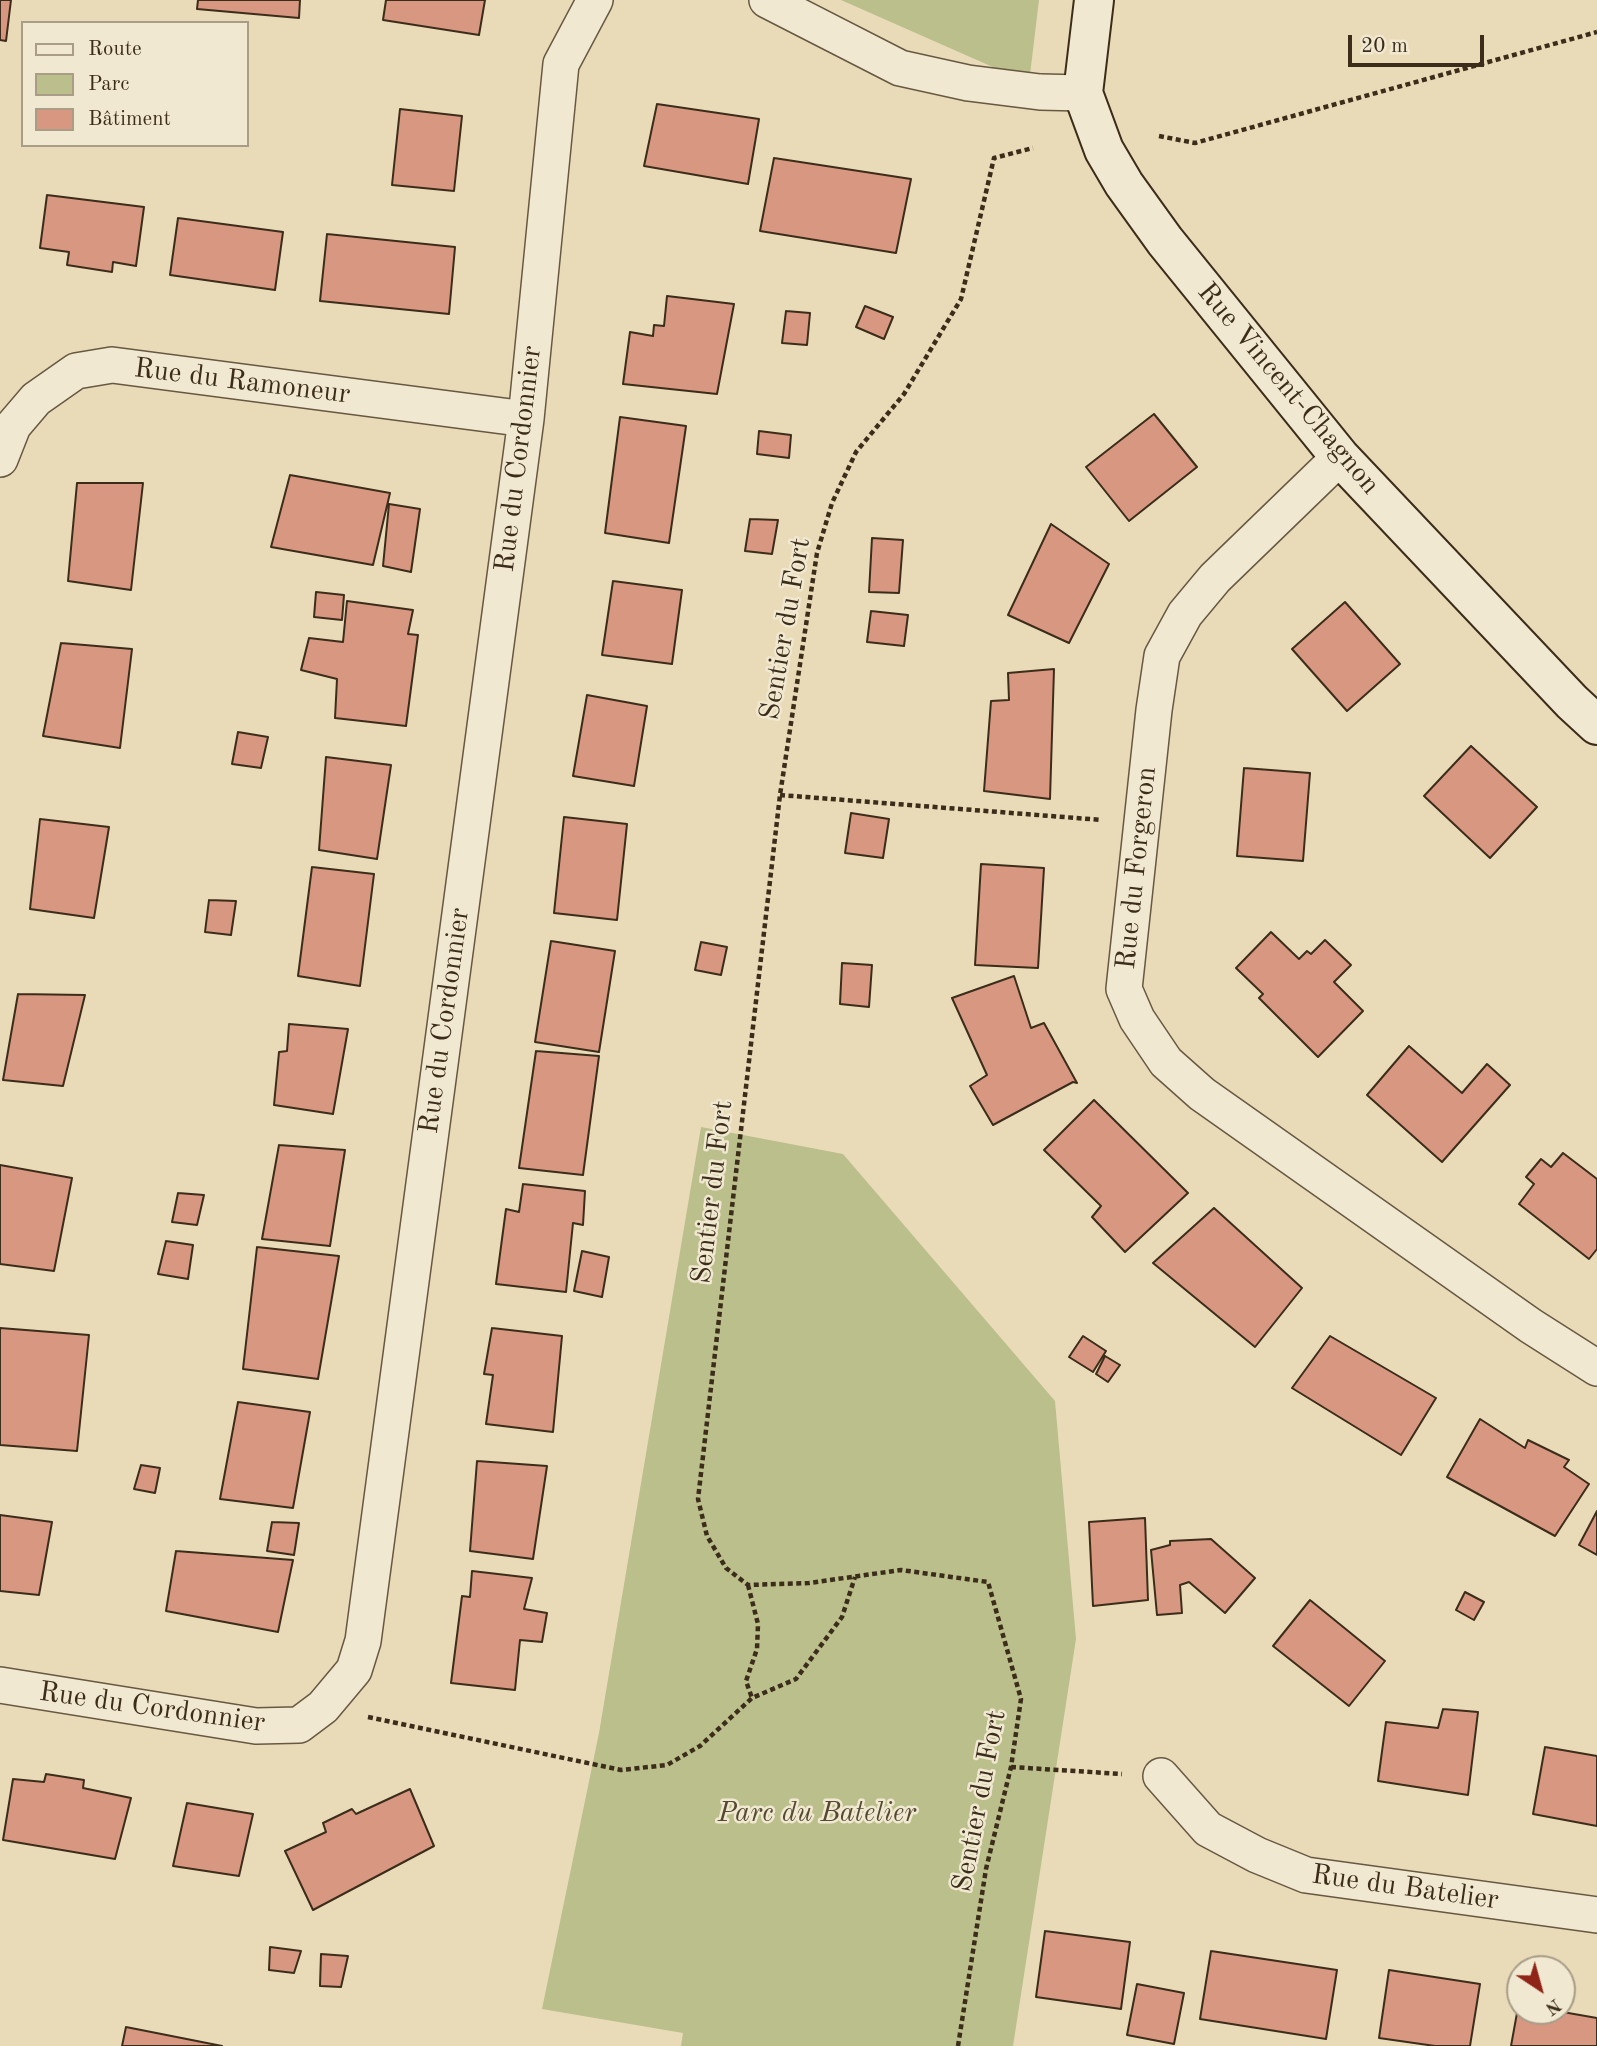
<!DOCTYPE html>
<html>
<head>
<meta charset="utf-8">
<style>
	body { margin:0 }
	#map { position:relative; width:1597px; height:2046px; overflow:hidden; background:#e9dbb8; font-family:"Old Standard TT",serif }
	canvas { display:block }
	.legend { position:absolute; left:21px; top:21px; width:228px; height:126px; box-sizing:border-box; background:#f1e8d1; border:2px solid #a99d88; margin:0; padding:9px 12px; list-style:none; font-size:21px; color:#3c2d1a }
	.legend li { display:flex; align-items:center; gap:14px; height:35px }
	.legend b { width:35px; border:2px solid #a99d88 }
	.north { position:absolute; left:1506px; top:1955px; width:70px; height:70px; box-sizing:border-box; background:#f1e8d1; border:2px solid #a99d88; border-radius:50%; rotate:144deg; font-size:19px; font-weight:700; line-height:28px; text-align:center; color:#3c2d1a }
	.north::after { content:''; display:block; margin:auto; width:24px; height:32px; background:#8f2418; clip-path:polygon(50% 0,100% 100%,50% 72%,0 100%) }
	.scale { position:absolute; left:1348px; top:35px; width:136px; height:32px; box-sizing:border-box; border:4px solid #3c2d1a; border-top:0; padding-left:9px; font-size:21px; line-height:24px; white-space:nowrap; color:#3c2d1a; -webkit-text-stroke:5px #f1e8d1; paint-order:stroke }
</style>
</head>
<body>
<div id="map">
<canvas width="1597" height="2046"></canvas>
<ul class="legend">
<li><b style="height:9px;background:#f1e8d1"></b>Route</li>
<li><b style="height:19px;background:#babf8c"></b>Parc</li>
<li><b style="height:19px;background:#d89781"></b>Bâtiment</li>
</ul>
<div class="north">N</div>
<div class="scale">20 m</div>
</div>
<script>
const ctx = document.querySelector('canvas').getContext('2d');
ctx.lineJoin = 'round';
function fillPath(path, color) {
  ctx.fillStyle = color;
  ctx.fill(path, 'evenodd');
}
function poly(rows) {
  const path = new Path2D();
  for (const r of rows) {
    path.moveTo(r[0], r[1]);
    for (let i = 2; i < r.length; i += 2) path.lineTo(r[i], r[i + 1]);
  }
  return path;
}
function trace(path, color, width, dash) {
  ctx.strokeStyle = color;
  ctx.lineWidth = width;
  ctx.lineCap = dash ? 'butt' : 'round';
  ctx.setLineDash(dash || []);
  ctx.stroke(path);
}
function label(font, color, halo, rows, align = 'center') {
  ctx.font = font + ' "Old Standard TT",serif';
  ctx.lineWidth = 5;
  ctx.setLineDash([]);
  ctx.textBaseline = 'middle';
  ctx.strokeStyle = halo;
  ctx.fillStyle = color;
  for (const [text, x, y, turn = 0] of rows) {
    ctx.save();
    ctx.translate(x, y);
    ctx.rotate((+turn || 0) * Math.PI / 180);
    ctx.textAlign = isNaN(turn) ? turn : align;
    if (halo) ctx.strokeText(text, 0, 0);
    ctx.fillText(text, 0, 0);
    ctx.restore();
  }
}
const green = poly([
	[841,0,1039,0,1029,83],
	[701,1127,843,1154,1055,1401,1076,1639,1013,2046,681,2046,683,2033,542,2009,599,1733]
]);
const building = poly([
	[0,0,11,0,6,41,0,40,0,0],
	[198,0,300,0,299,18,197,9,198,0],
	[386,0,485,0,479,35,383,20,386,0],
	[657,104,759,119,748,184,644,166,657,104],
	[400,109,462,116,454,191,392,185,400,109],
	[774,158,911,179,896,253,760,231,774,158],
	[47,195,144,207,136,266,113,262,112,272,67,265,69,252,40,248,47,195],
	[178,218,283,232,275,290,170,275,178,218],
	[327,234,455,247,449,314,320,301,327,234],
	[667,296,734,304,717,394,623,384,630,332,653,336,654,325,664,326,667,296],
	[865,306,893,317,884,339,856,327,865,306],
	[786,311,810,313,807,345,782,343,786,311],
	[1154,414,1197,467,1129,521,1086,467,1154,414],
	[620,417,686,426,669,543,605,533,620,417],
	[759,431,791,435,789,458,757,454,759,431],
	[290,475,390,493,373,565,271,547,290,475],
	[77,483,143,483,131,590,68,581,77,483],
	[389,504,420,509,411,572,383,566,389,504],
	[750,519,778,520,772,554,745,551,750,519],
	[1051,524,1109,564,1069,643,1008,615,1051,524],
	[872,538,903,540,899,593,869,592,872,538],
	[613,581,682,590,672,664,602,655,613,581],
	[316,592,344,595,342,620,314,617,316,592],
	[347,601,413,610,408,634,418,635,406,726,335,718,337,679,301,670,309,638,343,642,347,601],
	[1345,602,1400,664,1347,711,1292,649,1345,602],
	[871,611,908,615,904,646,867,642,871,611],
	[61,643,132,649,120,748,43,736,61,643],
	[1054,669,1050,799,984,791,991,701,1009,700,1008,673,1054,669],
	[587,695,647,706,634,786,573,776,587,695],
	[238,732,268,737,261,768,232,764,238,732],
	[1471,746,1537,807,1490,858,1424,796,1471,746],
	[326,757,391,765,377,859,319,850,326,757],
	[1244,768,1310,773,1303,861,1237,856,1244,768],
	[851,813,889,819,883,858,845,853,851,813],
	[564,817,627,824,617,920,554,913,564,817],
	[40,819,109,827,94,918,30,909,40,819],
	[981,864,1044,868,1038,968,975,965,981,864],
	[312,867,374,874,360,986,298,976,312,867],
	[209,900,236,901,231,935,205,932,209,900],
	[1271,932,1299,959,1307,951,1311,954,1325,940,1351,965,1334,982,1363,1011,1318,1057,1259,998,1263,994,1236,968,1271,932],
	[551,941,615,951,599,1052,535,1042,551,941],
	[701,942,727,947,721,975,695,970,701,942],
	[842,963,872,965,869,1007,840,1004,842,963],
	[1014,976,1031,1028,1044,1023,1077,1083,1073,1082,993,1125,970,1086,987,1075,952,998,1014,976],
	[18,994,85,995,63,1086,3,1080,18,994],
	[289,1024,348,1029,333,1114,274,1105,279,1052,287,1051,289,1024],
	[1409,1046,1462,1093,1487,1064,1510,1085,1442,1162,1367,1095,1409,1046],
	[536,1051,599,1056,583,1175,519,1168,536,1051],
	[1094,1100,1188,1193,1125,1252,1092,1217,1101,1206,1044,1150,1094,1100],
	[279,1145,345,1150,330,1246,262,1239,279,1145],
	[1563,1153,1597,1179,1597,1249,1589,1259,1519,1204,1534,1184,1526,1177,1541,1159,1551,1167,1563,1153],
	[0,1165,72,1178,54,1271,0,1264,0,1165],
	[523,1184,585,1191,583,1225,573,1223,566,1292,496,1284,506,1209,519,1212,523,1184],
	[178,1193,204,1195,197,1225,172,1222,178,1193],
	[1214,1208,1302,1288,1255,1347,1153,1263,1214,1208],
	[166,1241,193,1245,188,1279,158,1274,166,1241],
	[257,1247,339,1256,318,1379,243,1369,257,1247],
	[582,1251,609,1257,602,1297,574,1291,582,1251],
	[0,1328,89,1335,77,1451,0,1445,0,1328],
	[492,1328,562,1336,553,1432,486,1424,493,1375,484,1374,492,1328],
	[1083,1336,1106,1351,1093,1372,1069,1357,1083,1336],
	[1330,1336,1436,1398,1401,1455,1292,1388,1330,1336],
	[1105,1356,1120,1365,1108,1382,1096,1374,1105,1356],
	[238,1402,310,1412,293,1508,220,1499,238,1402],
	[1480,1419,1525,1448,1528,1440,1569,1460,1564,1467,1589,1484,1555,1536,1447,1477,1480,1419],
	[477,1461,547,1466,533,1559,470,1551,477,1461],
	[141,1465,160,1468,155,1493,134,1489,141,1465],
	[1597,1511,1597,1555,1579,1545,1597,1511],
	[0,1515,52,1522,39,1595,0,1591,0,1515],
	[1145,1518,1148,1600,1093,1606,1089,1522,1145,1518],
	[272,1522,299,1523,294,1555,267,1551,272,1522],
	[1211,1539,1255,1578,1225,1613,1189,1582,1180,1585,1182,1613,1157,1615,1151,1550,1170,1545,1170,1541,1211,1539],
	[176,1551,293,1560,278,1632,166,1611,176,1551],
	[472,1571,532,1578,524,1609,547,1613,542,1642,520,1640,515,1690,451,1683,462,1596,470,1597,472,1571],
	[1465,1592,1484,1602,1474,1620,1456,1610,1465,1592],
	[1310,1600,1385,1661,1349,1706,1273,1646,1310,1600],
	[1443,1709,1478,1712,1468,1795,1378,1781,1386,1722,1438,1728,1443,1709],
	[1545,1747,1597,1756,1597,1826,1533,1814,1545,1747],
	[46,1774,84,1780,83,1788,131,1798,115,1859,3,1840,13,1779,44,1782,46,1774],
	[410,1789,434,1846,313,1910,285,1851,326,1832,323,1823,352,1809,356,1814,410,1789],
	[187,1803,253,1814,239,1876,173,1866,187,1803],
	[1045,1931,1130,1942,1121,2009,1036,1997,1045,1931],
	[270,1947,301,1951,294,1973,269,1970,270,1947],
	[1211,1951,1337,1970,1326,2039,1200,2019,1211,1951],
	[321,1954,348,1956,341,1987,320,1986,321,1954],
	[1389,1970,1480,1984,1470,2046,1435,2046,1379,2038,1389,1970],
	[1137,1984,1184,1993,1174,2044,1127,2035,1137,1984],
	[1557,2011,1597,2018,1597,2046,1511,2046,1517,2013,1554,2019,1557,2011],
	[126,2027,222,2046,122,2046,126,2027]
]);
const path = poly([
	[1159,136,1195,143,1597,32],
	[780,795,1102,820],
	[748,1585,758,1624,757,1649,746,1681,752,1698],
	[368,1717,621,1770,667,1765,700,1746,752,1698,796,1679,842,1617,855,1577],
	[1011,1767,1122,1774],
	[958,2046,986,1869,1011,1767,1021,1699,988,1582,901,1570,809,1583,748,1585,726,1568,707,1536,698,1499,780,795,817,553,832,503,856,452,904,394,961,299,994,158,1033,148]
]);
const street = poly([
	[767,0,900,68,968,83,1040,92,1083,93],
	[1340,457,1215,578,1185,614,1162,656,1154,710,1124,989,1137,1019,1166,1062,1202,1094,1531,1326,1597,1368],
	[0,459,13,426,36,399,76,371,112,365,526,419],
	[0,1685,256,1726,299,1725,323,1707,354,1670,363,1641,526,419,561,64,595,0],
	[1161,1776,1208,1829,1257,1855,1306,1875,1597,1915]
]);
const secondary = poly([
	[1094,0,1083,93,1104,150,1124,184,1165,241,1340,457,1572,702,1597,725]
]);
const streetNames = [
	["Rue du Ramoneur",242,382,7],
	["Rue Vincent-Chagnon",1288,389,50],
	["Rue du Cordonnier",519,459,-83],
	["Sentier du Fort",786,629,-80],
	["Rue du Forgeron",1137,868,-84],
	["Rue du Cordonnier",445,1021,-82],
	["Sentier du Fort",713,1192,-83],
	["Rue du Cordonnier",152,1708,8],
	["Sentier du Fort",980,1801,-79],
	["Rue du Batelier",1405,1888,8]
];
const parkNames = [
	["Parc du Batelier",817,1814]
];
fillPath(green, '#babf8c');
fillPath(building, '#d89781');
trace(building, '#3c2d1a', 2);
trace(street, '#675842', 38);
trace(secondary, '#3c2d1a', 42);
trace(path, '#3c2d1a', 4.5, [5, 3.5]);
trace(street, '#f1e8d1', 35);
trace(secondary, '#f1e8d1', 38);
label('28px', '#3c2d1a', '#f1e8d1', streetNames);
label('italic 28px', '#554a31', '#f1e8d1', parkNames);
</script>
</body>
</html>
